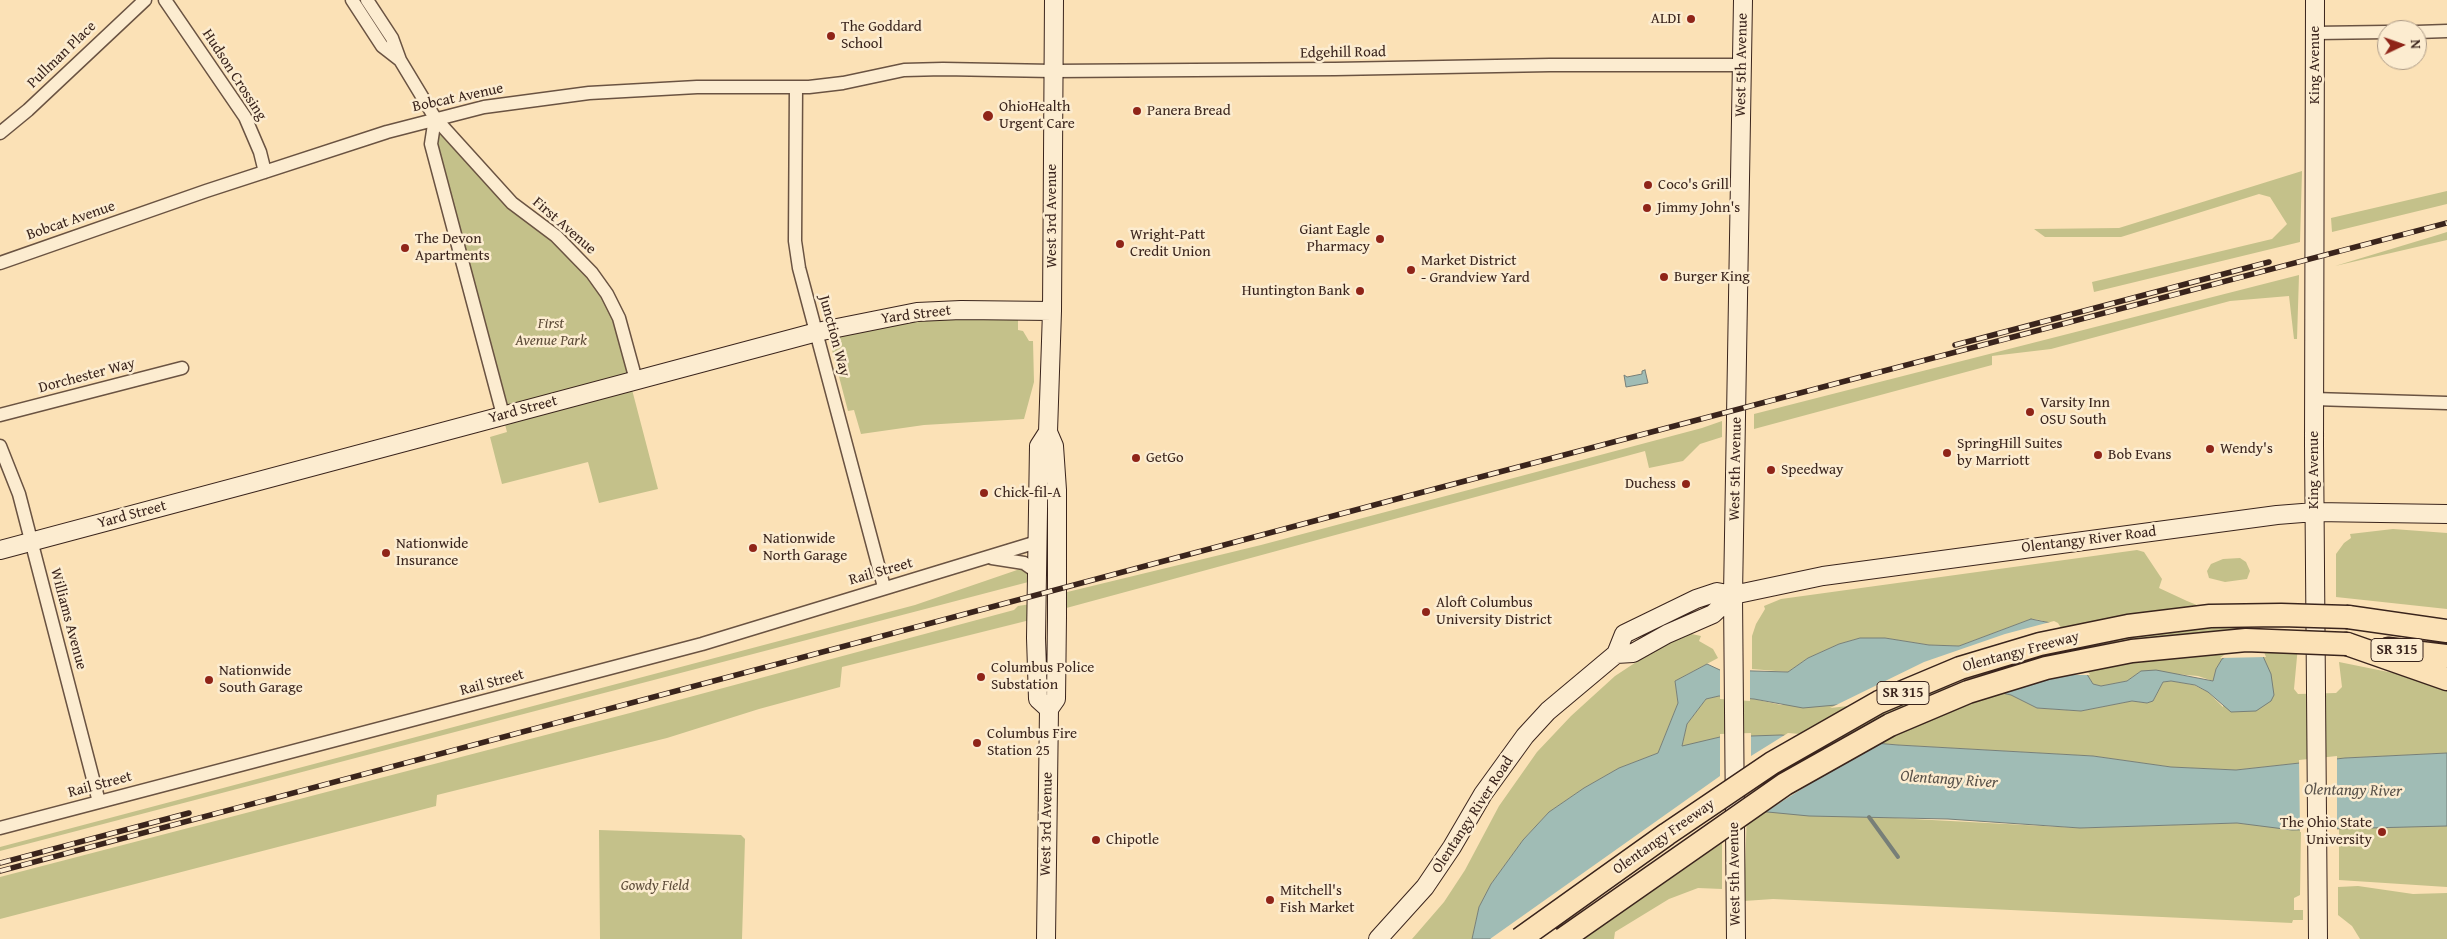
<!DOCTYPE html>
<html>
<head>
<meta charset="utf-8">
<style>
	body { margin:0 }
	#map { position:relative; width:2447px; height:939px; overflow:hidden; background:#fbe1b6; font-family:"Gentium Book Plus",serif }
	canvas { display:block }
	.north { position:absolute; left:2377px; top:20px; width:50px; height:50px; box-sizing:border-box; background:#fcecd0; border:1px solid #ae9c88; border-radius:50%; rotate:87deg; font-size:14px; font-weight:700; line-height:20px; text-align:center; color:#3a241c }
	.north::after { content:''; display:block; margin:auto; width:18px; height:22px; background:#8f2418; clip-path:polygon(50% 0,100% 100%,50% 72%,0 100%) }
</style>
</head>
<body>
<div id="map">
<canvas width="2447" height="939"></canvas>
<div class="north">N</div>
</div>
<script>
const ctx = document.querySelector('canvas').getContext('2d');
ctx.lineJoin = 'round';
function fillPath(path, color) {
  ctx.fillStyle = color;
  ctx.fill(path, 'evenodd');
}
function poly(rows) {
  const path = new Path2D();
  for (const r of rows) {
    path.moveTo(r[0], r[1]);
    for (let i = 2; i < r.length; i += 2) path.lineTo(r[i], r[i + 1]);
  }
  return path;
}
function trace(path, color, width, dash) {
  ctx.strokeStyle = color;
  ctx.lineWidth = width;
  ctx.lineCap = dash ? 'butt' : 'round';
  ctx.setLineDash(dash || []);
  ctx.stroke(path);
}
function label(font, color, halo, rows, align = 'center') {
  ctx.font = font + ' "Gentium Book Plus",serif';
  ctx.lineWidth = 5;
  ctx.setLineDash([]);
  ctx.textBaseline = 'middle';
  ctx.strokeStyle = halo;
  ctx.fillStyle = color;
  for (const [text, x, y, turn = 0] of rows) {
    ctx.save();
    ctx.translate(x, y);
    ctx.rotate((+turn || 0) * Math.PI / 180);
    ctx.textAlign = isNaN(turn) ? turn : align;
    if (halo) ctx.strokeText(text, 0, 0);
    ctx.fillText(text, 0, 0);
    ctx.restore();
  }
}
const green = poly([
	[435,118,477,163,556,236,607,294,658,489,599,503,588,462,502,484,490,437,507,432,431,144],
	[2302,171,2300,242,2094,292,2092,282,2272,239,2287,224,2270,197,2259,194,2121,237,2045,237,2034,229,2119,228],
	[2447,191,2447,204,2332,232,2331,218],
	[2447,232,2447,240,2335,266,2431,237],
	[2299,275,2297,339,2294,339,2289,296,2230,301,2051,349,1992,356,1992,365,1754,429,1754,414],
	[1018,317,1018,330,1023,331,1029,341,1033,341,1034,382,1024,419,924,425,861,434,854,410,848,411,831,346,834,336,889,324,928,319],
	[1722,421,1722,437,1700,444,1683,461,1649,468,1645,451,1059,610,1059,594,1261,545,1702,428],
	[2393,529,2447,533,2447,609,2336,597,2336,554,2344,543,2351,538,2350,534],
	[2137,550,2144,552,2162,579,2159,588,2187,601,2298,646,2294,689,2298,694,2336,693,2342,687,2339,662,2408,676,2447,689,2447,753,2345,758,2236,770,2171,767,2093,756,1898,745,1781,735,1720,737,1682,747,1687,724,1706,699,1719,696,1754,699,1781,705,1941,683,1963,684,2011,695,2037,708,2081,711,2132,701,2147,703,2153,701,2163,682,2171,681,2194,685,2208,692,2223,707,2233,652,2222,659,2216,669,2213,681,2198,676,2141,671,2127,681,2101,686,2093,684,2056,625,2040,620,2031,619,1959,646,1929,645,1885,638,1860,638,1839,644,1808,658,1788,672,1752,669,1752,636,1756,624,1765,609,1764,606,1781,599],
	[2240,558,2246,562,2250,571,2247,579,2225,582,2209,578,2207,571,2211,564,2223,559],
	[1020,569,1030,569,1036,580,0,851,0,847,915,605],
	[1031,604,1030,620,842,667,840,687,759,709,667,738,437,795,436,806,0,919,0,877,630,713,1014,610,1018,606],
	[1687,633,1701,636,1699,641,1713,649,1718,658,1675,681,1678,703,1658,753,1619,768,1584,788,1549,812,1523,840,1491,884,1479,907,1472,939,1412,939,1444,902,1465,870,1499,806,1537,752,1571,716,1615,676,1656,649],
	[1747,810,2080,828,2237,823,2301,829,2300,895,2294,898,2294,910,2303,910,2303,920,2293,920,2292,923,1773,899,1744,901],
	[2447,826,2447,887,2339,880,2339,827],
	[599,830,741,835,745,839,742,939,600,939],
	[1722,843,1722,889,1698,888,1669,899,1615,932,1614,939,1584,939],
	[2358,886,2413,894,2447,893,2447,939,2360,939,2352,926,2338,915,2338,887]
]);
const water = poly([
	[1645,370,1648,383,1626,387,1624,375,1627,377,1642,374,1642,371,1645,370],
	[2031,619,2056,624,2093,684,2101,686,2127,681,2141,671,2156,670,2213,681,2216,669,2222,659,2233,652,2262,654,2271,674,2274,695,2271,701,2256,711,2231,712,2208,692,2195,685,2171,681,2163,682,2153,701,2147,703,2132,701,2081,711,2037,708,2011,695,1963,684,1941,683,1847,704,1803,708,1754,699,1719,696,1706,699,1687,724,1682,746,1720,737,1781,735,1898,745,2093,756,2171,767,2236,770,2345,758,2447,753,2447,826,2292,830,2237,823,2080,828,1948,819,1809,816,1747,810,1715,813,1584,895,1570,939,1472,939,1479,907,1491,884,1523,840,1549,812,1584,788,1619,768,1658,753,1678,703,1675,681,1707,664,1720,670,1788,672,1808,658,1839,644,1860,638,1885,638,1929,645,1959,646,2031,619]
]);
const pier = poly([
	[2054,621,2058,623,2090,675,2061,675,1962,686,1942,686,1848,706,1830,708,1924,662,2005,634],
	[2232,649,2264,652,2266,657,2220,658],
	[1720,667,1750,667,1750,701,1720,699],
	[1751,733,1751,756,1788,733,1885,741,1854,756,1762,814,1747,813,1715,816,1673,832,1586,897,1573,939,1490,939,1720,776,1720,734],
	[2337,756,2337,830,2300,832,2299,760]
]);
const stream = poly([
	[1869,817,1898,857]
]);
const street = poly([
	[165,0,245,117,260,152,265,172],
	[352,0,382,46,400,60],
	[367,0,392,38,400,60,435,118,512,203,556,236,592,273,607,294,619,318,636,380],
	[2417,32,2447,31],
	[2315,33,2387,32],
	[796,87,795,241,799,268,884,587],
	[435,118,431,144,503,415],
	[0,133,28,110,145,0],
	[0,263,206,191,387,132,484,107,589,93,697,87,809,87,843,83,904,70,943,69,1053,71,1335,69,1550,65,1742,65],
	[2314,399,2447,403],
	[0,415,182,368],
	[0,446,19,494,99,802],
	[992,558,1024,563,1037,572],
	[0,828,702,644,1037,542]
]);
const secondary = poly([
	[2315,0,2314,443,2318,939],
	[1048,432,1039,446,1036,638,1038,699,1049,709],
	[0,550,817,332,917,312,961,310,1052,311],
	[1616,654,1633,653,1667,634,1713,614,1733,595],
	[1046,939,1049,709,1056,699,1057,617,1057,490,1054,446,1048,432,1052,311,1054,0],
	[1378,939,1425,887,1452,847,1483,794,1525,736,1548,711,1616,654,1624,634,1696,599,1717,592,1733,595,1823,576,2277,515,2315,512,2447,514],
	[1736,939,1733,595,1743,0]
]);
const highway = poly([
	[2348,617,2447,631],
	[2347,644,2447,679],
	[2388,649,2447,656]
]);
const rail = poly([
	[1955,345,2269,262],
	[0,863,189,813],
	[0,871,1408,496,2447,223]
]);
const highwayBridge = poly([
	[1520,939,1667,834,1772,763,1879,702,1960,668,2040,644,2128,626,2210,616,2281,615,2348,617],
	[1563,939,1785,784,1890,725,1968,692,2046,668,2132,651,2246,640,2347,644]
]);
const markers = [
	[1691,19,5,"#8f2418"],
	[831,36,5,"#8f2418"],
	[1137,111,5,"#8f2418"],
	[988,116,6,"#8f2418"],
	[1648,185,5,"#8f2418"],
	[1647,208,5,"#8f2418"],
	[1380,239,5,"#8f2418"],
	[1120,244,5,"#8f2418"],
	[405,248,5,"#8f2418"],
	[1411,270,5,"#8f2418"],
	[1664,277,5,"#8f2418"],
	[1360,291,5,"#8f2418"],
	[2030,412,5,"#8f2418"],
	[2210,449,5,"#8f2418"],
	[1947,453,5,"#8f2418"],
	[2098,455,5,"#8f2418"],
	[1136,458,5,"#8f2418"],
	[1771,470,5,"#8f2418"],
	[1686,484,5,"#8f2418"],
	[984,493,5,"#8f2418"],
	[753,548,5,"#8f2418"],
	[386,553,5,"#8f2418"],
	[1426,612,5,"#8f2418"],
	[981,677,5,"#8f2418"],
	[209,680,5,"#8f2418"],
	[977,743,5,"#8f2418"],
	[2382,832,5,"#8f2418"],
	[1096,840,5,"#8f2418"],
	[1270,900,5,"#8f2418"]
];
const shields = [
	[2397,650,52],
	[1903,693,52]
];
const shieldNames = [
	["SR 315",2397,650],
	["SR 315",1903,693]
];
const poiNames = [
	["ALDI",1681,19,"right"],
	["The Goddard",841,27],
	["School",841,44],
	["OhioHealth",999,107],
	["Urgent Care",999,124],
	["Panera Bread",1147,111],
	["Coco's Grill",1658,185],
	["Jimmy John's",1657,208],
	["Giant Eagle",1370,230,"right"],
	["Pharmacy",1370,247,"right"],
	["Wright-Patt",1130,235],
	["Credit Union",1130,252],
	["The Devon",415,239],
	["Apartments",415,256],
	["Market District",1421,261],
	["- Grandview Yard",1421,278],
	["Burger King",1674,277],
	["Huntington Bank",1350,291,"right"],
	["Varsity Inn",2040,403],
	["OSU South",2040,420],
	["SpringHill Suites",1957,444],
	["by Marriott",1957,461],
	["Wendy's",2220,449],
	["Bob Evans",2108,455],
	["GetGo",1146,458],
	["Speedway",1781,470],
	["Duchess",1676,484,"right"],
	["Chick-fil-A",994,493],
	["Nationwide",763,539],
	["North Garage",763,556],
	["Nationwide",396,544],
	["Insurance",396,561],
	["Aloft Columbus",1436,603],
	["University District",1436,620],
	["Columbus Police",991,668],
	["Substation",991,685],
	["Nationwide",219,671],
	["South Garage",219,688],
	["Columbus Fire",987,734],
	["Station 25",987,751],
	["The Ohio State",2372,823,"right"],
	["University",2372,840,"right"],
	["Chipotle",1106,840],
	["Mitchell's",1280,891],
	["Fish Market",1280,908]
];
const streetNames = [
	["Edgehill Road",1343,53,-1],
	["Pullman Place",62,55,-44],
	["West 5th Avenue",1742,65,-89],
	["King Avenue",2315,65,-90],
	["Hudson Crossing",234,75,57],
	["Bobcat Avenue",458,98,-12],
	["West 3rd Avenue",1052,216,-90],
	["Bobcat Avenue",71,221,-19],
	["First Avenue",564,226,41],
	["Yard Street",916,315,-7],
	["Junction Way",834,336,75],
	["Dorchester Way",87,376,-15],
	["Yard Street",523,410,-15],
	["West 5th Avenue",1736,469,-89],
	["King Avenue",2314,470,-90],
	["Yard Street",132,515,-15],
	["Olentangy River Road",2089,540,-7],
	["Rail Street",881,572,-16],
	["Williams Avenue",68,619,75],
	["Olentangy Freeway",2021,652,-15],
	["Rail Street",492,683,-15],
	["Rail Street",100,785,-15],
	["Olentangy River Road",1473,815,-57],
	["West 3rd Avenue",1047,824,-89],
	["Olentangy Freeway",1664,837,-35],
	["West 5th Avenue",1735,874,-91]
];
const parkNames = [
	["First",551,324],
	["Avenue Park",551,341],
	["Gowdy Field",655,886]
];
const waterNames = [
	["Olentangy River",1949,780,4],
	["Olentangy River",2353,791,1]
];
fillPath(green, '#c4c18a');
fillPath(water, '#a0bcb5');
trace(water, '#777f78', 1);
fillPath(pier, '#fbe1b6');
trace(stream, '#777f78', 4);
trace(street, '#6a5342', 15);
trace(secondary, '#3a241c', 20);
trace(highway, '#3a241c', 25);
trace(street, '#fcecd0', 12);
trace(secondary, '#fcecd0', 18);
trace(highway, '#fbe1b6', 22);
trace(rail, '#3a241c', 5.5);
trace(rail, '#fcecd0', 4, [11]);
trace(highwayBridge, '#3a241c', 25, []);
trace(highwayBridge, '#fbe1b6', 22);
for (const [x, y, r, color] of markers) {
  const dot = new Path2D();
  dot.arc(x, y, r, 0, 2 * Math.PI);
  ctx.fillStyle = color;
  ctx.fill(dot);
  trace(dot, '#fcecd0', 2);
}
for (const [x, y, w] of shields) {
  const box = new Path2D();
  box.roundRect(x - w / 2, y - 11.5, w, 23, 4);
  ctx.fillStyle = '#fcecd0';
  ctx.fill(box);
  trace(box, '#3a241c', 1);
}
label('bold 14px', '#3a241c', null, shieldNames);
label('15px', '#3a241c', '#fcecd0', poiNames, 'left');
label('15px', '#3a241c', '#fcecd0', streetNames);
label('italic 15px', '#5c4b38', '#fcecd0', parkNames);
label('italic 16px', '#59524a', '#fcecd0', waterNames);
</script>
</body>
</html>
